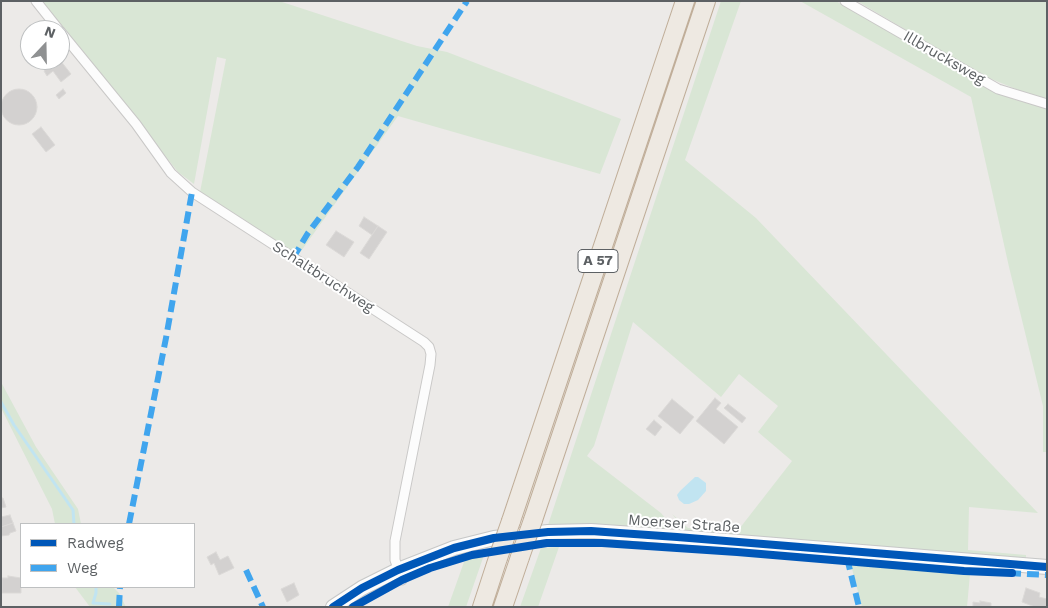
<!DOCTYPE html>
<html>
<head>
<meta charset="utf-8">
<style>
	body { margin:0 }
	#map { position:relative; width:1048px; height:608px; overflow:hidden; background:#eceae8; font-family:"Work Sans",sans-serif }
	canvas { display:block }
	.frame { position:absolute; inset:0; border:2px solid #5d6164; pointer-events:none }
	.legend { position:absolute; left:20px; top:523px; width:175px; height:65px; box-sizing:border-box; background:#fff; border:1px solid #bec0c1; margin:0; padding:6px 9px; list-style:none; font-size:15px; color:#5d6164 }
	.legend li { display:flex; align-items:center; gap:10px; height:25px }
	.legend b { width:25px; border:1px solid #bec0c1 }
	.north { position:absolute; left:20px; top:20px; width:50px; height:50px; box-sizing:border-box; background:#fff; border:1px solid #bec0c1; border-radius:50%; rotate:21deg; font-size:14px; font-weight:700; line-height:20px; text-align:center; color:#5d6164 }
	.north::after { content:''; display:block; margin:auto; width:18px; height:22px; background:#8f9192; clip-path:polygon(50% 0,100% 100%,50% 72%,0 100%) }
</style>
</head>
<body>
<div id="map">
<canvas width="1048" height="608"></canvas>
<div class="frame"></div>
<ul class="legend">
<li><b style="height:6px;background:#0057b8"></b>Radweg</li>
<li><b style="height:6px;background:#40a5ee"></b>Weg</li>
</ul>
<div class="north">N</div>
</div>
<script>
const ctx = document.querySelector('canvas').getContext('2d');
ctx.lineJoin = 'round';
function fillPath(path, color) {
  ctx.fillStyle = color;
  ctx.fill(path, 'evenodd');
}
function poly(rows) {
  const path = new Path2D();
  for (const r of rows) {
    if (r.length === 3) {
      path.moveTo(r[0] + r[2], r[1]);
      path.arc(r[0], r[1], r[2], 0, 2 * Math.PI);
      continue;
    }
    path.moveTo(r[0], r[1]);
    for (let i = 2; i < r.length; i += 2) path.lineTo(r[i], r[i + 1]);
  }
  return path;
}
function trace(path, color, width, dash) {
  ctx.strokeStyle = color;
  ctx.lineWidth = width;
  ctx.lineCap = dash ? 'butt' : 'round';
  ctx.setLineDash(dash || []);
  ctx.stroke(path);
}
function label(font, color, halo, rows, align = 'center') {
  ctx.font = font + ' "Work Sans",sans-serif';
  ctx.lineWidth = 4;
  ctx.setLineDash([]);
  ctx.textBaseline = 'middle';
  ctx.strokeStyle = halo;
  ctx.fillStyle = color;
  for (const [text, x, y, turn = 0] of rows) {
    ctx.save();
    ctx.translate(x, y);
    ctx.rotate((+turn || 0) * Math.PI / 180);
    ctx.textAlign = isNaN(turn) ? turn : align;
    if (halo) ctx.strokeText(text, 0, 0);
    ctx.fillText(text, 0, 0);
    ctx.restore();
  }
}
const green = poly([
	[42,1,279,1,417,46,447,52,621,119,600,174,398,116,299,254,281,245,200,192,226,59,217,57,194,184,178,172],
	[721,1,741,1,685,160,756,218,1038,513,969,507,968,550,1026,555,1026,559,686,531,672,514,688,528,736,533,792,461,758,432,778,406,739,374,721,397,633,322,594,446,587,456,661,513,667,520,667,527,664,529,601,524,548,525],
	[800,1,836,1,980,85,1016,100,1047,108,1047,452,1043,452,1043,406,1009,267,971,97],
	[857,1,1047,1,1047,99,1033,96,984,76],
	[1,382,36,447,78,509,81,524,55,524,52,509,1,408],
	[559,547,538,607,520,607,541,548],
	[484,555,466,607,448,607,464,562,472,557],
	[851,565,970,574,967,607,862,607],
	[75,587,113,587,119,593,126,607,90,607]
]);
const water = poly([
	[695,477,698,477,706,483,706,491,698,500,689,504,684,504,679,500,677,495,680,491]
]);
const stream = poly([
	[1,402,14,425,73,510,74,524],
	[96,587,96,593,93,603,110,604]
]);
const building = poly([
	[57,60,60,60,71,74,61,82,53,71,47,76,44,71,57,60],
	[63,89,66,93,59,99,56,95,63,89],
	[19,107,18],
	[41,127,55,145,46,152,32,134,41,127],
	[364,217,378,226,372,235,359,226,364,217],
	[378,226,387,232,369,259,360,253,378,226],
	[336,231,354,242,344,257,326,245,336,231],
	[715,398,721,403,716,409,738,427,724,444,696,421,715,398],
	[672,399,694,417,680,434,658,416,672,399],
	[728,404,746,418,742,423,724,408,728,404],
	[654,420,662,427,655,436,646,429,654,420],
	[1,498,3,498,6,507,1,508,1,498],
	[10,515,13,523,1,527,1,517,10,515],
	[13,523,16,531,10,533,9,535,1,536,1,527,13,523],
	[216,552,220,560,228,556,234,568,219,575,214,563,211,565,207,557,216,552],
	[8,576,21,578,21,593,2,593,2,578,8,578,8,576],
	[294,583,299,595,287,602,281,589,294,583],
	[1026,588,1040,593,1039,597,1047,599,1047,607,1035,607,1022,602,1026,588],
	[980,601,991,603,991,607,973,607,973,602,980,603,980,601]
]);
const street = poly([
	[36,1,59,30],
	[845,1,998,89,1047,104],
	[60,31,136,124,171,173,192,192,424,342,429,347,431,354,430,365,395,541,395,560,402,580]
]);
const secondary = poly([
	[333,607,362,588,398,570,454,548,494,538,548,532,591,531,677,537,1047,567]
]);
const highway = poly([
	[533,520,706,1],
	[511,521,685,1],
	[482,607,498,558],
	[503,607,520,557]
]);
const highwayBridge = poly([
	[520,557,533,520],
	[498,558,511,521]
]);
const quiet = poly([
	[293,258,308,233,358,167,467,1],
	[129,524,166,338,192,192],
	[847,558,859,607],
	[246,570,263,607],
	[1009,573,1047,575],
	[119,607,120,587]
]);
const cycleway = poly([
	[333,607,362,588,398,570,454,548,494,538,548,532,591,531,677,537,1047,567],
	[353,607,402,580,430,568,472,555,547,543,602,543,737,552,964,571,1012,573]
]);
const shields = [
	[598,261,40]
];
const shieldNames = [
	["A 57",598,261]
];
const streetNames = [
	["Illbrucksweg",944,58,30],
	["Schaltbruchweg",323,277,33],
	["Moerser Straße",684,524,4]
];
fillPath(green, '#d9e6d5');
fillPath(water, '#c1e4f1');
trace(stream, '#c1e4f1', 3);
fillPath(building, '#d3d1d0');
trace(building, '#dbd9d7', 1);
trace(street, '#c9c8c7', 11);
trace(secondary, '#c6c7c7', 16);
trace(highway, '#c0ae99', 20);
trace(street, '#fcfcfc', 9);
trace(secondary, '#fcfcfc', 14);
trace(highway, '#eee9e2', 18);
trace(highwayBridge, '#c0ae99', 20, []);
trace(highwayBridge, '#eee9e2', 18);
trace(quiet, '#40a5ee', 6, [12, 6]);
trace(cycleway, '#0057b8', 8);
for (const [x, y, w] of shields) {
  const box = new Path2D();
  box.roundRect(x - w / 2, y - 11.5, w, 23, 4);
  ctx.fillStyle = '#fff';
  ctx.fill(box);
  trace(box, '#5d6164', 1);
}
label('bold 14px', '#5d6164', null, shieldNames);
label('15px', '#5d6164', '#fff', streetNames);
</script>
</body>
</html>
